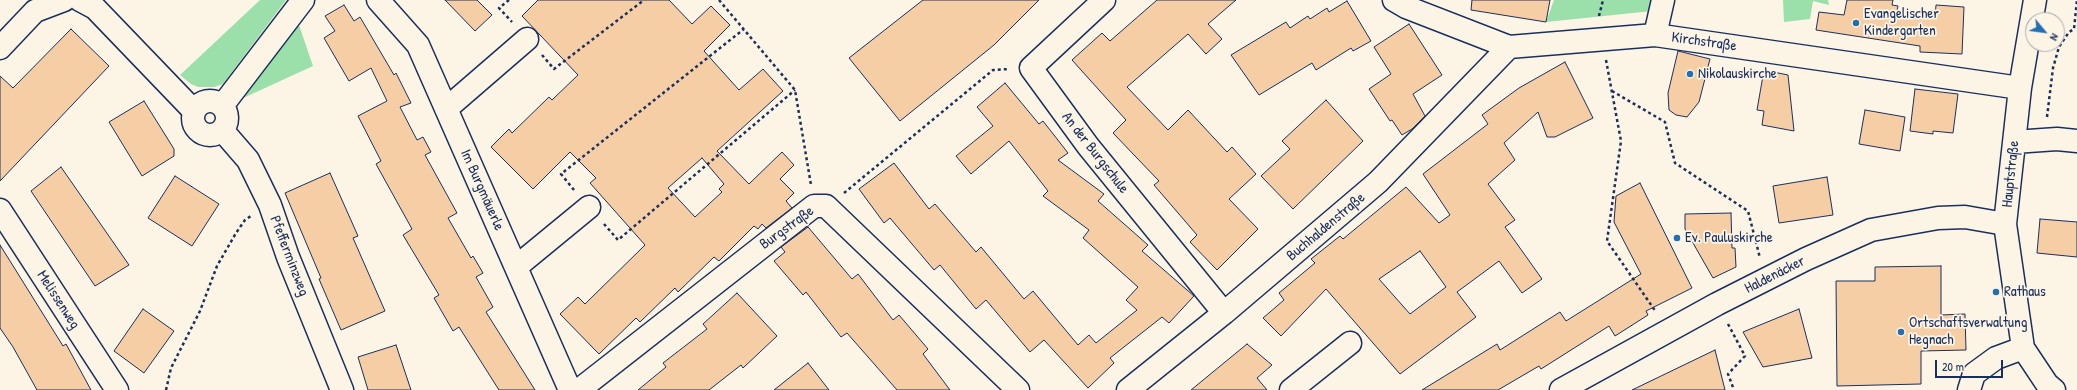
<!DOCTYPE html>
<html>
<head>
<meta charset="utf-8">
<style>
	body { margin:0 }
	#map { position:relative; width:2077px; height:390px; overflow:hidden; background:#fcf5e5; font-family:"Patrick Hand",sans-serif }
	canvas { display:block }
	.north { position:absolute; left:2025px; top:12px; width:40px; height:40px; box-sizing:border-box; background:#fcf5e5; border:1px solid #a2a6af; border-radius:50%; rotate:119deg; font-size:11px; font-weight:700; line-height:16px; text-align:center; color:#1b2f5e }
	.north::after { content:''; display:block; margin:auto; width:14px; height:18px; background:#1f6fb2; clip-path:polygon(50% 0,100% 100%,50% 72%,0 100%) }
	.scale { position:absolute; left:1935px; top:360px; width:68px; height:18px; box-sizing:border-box; border:2px solid #1b2f5e; border-top:0; padding-left:5px; font-size:12px; line-height:14px; white-space:nowrap; color:#1b2f5e; -webkit-text-stroke:3px #fcf5e5; paint-order:stroke }
</style>
</head>
<body>
<div id="map">
<canvas width="2077" height="390"></canvas>
<div class="north">N</div>
<div class="scale">20 m</div>
</div>
<script>
const ctx = document.querySelector('canvas').getContext('2d');
ctx.lineJoin = 'round';
function fillPath(path, color) {
  ctx.fillStyle = color;
  ctx.fill(path, 'evenodd');
}
function poly(rows) {
  const path = new Path2D();
  for (const r of rows) {
    if (r.length === 3) {
      path.moveTo(r[0] + r[2], r[1]);
      path.arc(r[0], r[1], r[2], 0, 2 * Math.PI);
      continue;
    }
    path.moveTo(r[0], r[1]);
    for (let i = 2; i < r.length; i += 2) path.lineTo(r[i], r[i + 1]);
  }
  return path;
}
function trace(path, color, width, dash) {
  ctx.strokeStyle = color;
  ctx.lineWidth = width;
  ctx.lineCap = dash ? 'butt' : 'round';
  ctx.setLineDash(dash || []);
  ctx.stroke(path);
}
function label(font, color, halo, rows, align = 'center') {
  ctx.font = font + ' "Patrick Hand",sans-serif';
  ctx.lineWidth = 3.5;
  ctx.setLineDash([]);
  ctx.textBaseline = 'middle';
  ctx.strokeStyle = halo;
  ctx.fillStyle = color;
  for (const [text, x, y, turn = 0] of rows) {
    ctx.save();
    ctx.translate(x, y);
    ctx.rotate((+turn || 0) * Math.PI / 180);
    ctx.textAlign = isNaN(turn) ? turn : align;
    if (halo) ctx.strokeText(text, 0, 0);
    ctx.fillText(text, 0, 0);
    ctx.restore();
  }
}
const green = poly([
	[260,0,286,0,223,84,214,87,198,87,191,84,180,75],
	[1554,0,1655,0,1652,11,1546,22],
	[1783,0,1828,0,1829,5,1813,1,1810,19,1784,22],
	[299,25,313,66,241,99]
]);
const building = poly([
	[445,0,477,0,492,15,475,31,445,0],
	[538,0,669,0,692,24,711,6,730,25,704,51,739,90,763,69,783,91,717,151,749,184,782,152,794,165,780,179,794,193,786,201,792,208,766,228,762,224,758,229,754,226,719,261,714,257,678,292,675,288,640,322,636,318,599,354,560,314,578,297,585,304,645,245,590,183,596,178,570,152,533,189,491,147,509,129,512,133,549,97,552,100,578,75,522,16,538,0],
	[702,158,724,184,719,189,722,192,695,217,668,188,702,158],
	[923,0,1039,0,994,45,900,121,849,58,923,0],
	[1157,0,1236,0,1208,24,1222,39,1206,54,1188,34,1127,87,1168,130,1188,110,1227,152,1232,147,1256,174,1229,199,1258,229,1217,270,1190,242,1197,235,1154,185,1159,181,1113,133,1126,120,1072,60,1102,33,1110,41,1157,0],
	[1472,0,1550,0,1546,22,1471,10,1472,0],
	[1847,0,1893,0,1892,5,1898,6,1896,15,1935,17,1936,5,1964,7,1962,54,1920,52,1920,46,1816,30,1819,12,1844,15,1847,0],
	[1347,1,1371,41,1353,51,1351,48,1316,70,1312,63,1259,95,1231,55,1286,22,1290,28,1308,16,1310,19,1327,8,1329,12,1347,1],
	[344,5,354,21,360,17,394,75,396,73,411,103,400,107,417,140,423,137,431,152,425,155,457,213,448,218,471,258,473,256,483,273,476,277,493,307,486,312,535,390,499,390,459,327,453,331,434,298,439,295,403,235,412,229,376,164,381,161,358,116,387,101,371,68,349,81,324,38,335,31,325,16,344,5],
	[1409,24,1442,75,1413,94,1425,116,1412,129,1402,135,1392,120,1390,121,1369,89,1391,74,1374,47,1409,24],
	[71,29,109,66,0,181,0,76,13,88,71,29],
	[1678,51,1710,59,1699,102,1687,117,1676,115,1669,110,1668,93,1678,51],
	[1565,62,1593,118,1555,137,1547,137,1538,112,1504,143,1515,160,1488,184,1515,220,1505,227,1542,279,1522,293,1499,261,1457,292,1476,317,1400,374,1326,289,1281,336,1263,318,1284,300,1279,293,1315,263,1311,259,1340,236,1343,239,1406,187,1439,223,1450,215,1423,174,1488,124,1482,115,1519,88,1565,62],
	[1420,251,1446,287,1410,314,1379,279,1420,251],
	[1764,70,1788,75,1794,131,1762,125,1764,111,1757,110,1764,70],
	[1005,83,1039,124,1043,121,1068,153,1058,160,1104,194,1098,201,1148,245,1142,251,1194,296,1169,323,1162,317,1110,358,1114,363,1088,388,1044,340,1030,352,986,300,976,309,940,265,934,270,890,218,884,223,859,189,894,163,929,209,935,204,976,252,981,247,1024,299,1033,291,1078,345,1089,335,1096,343,1137,310,1126,300,1138,287,1083,238,1089,230,1043,196,1048,191,1009,141,971,174,956,156,993,126,977,107,1005,83],
	[1915,89,1958,94,1953,133,1933,131,1933,134,1910,131,1915,89],
	[1326,100,1363,141,1293,209,1261,176,1290,149,1282,141,1326,100],
	[144,101,174,149,174,156,142,176,109,122,144,101],
	[1865,110,1905,117,1900,151,1859,144,1865,110],
	[61,167,129,265,95,286,31,191,61,167],
	[330,173,358,236,353,238,385,311,341,330,319,279,321,278,285,193,330,173],
	[175,176,219,204,192,246,148,218,175,176],
	[1827,177,1833,215,1779,223,1773,186,1827,177],
	[1640,183,1692,288,1646,311,1648,315,1615,336,1609,326,1541,369,1539,366,1498,390,1422,390,1497,344,1500,350,1560,312,1566,321,1641,274,1614,222,1616,196,1640,183],
	[1731,213,1732,248,1735,248,1736,267,1713,278,1685,229,1685,214,1731,213],
	[2040,219,2077,222,2077,257,2037,253,2040,219],
	[808,227,852,279,858,274,893,320,899,315,928,349,923,354,950,390,897,390,847,333,841,337,806,292,803,295,774,261,785,252,781,247,808,227],
	[0,245,63,346,66,344,91,390,37,390,13,347,0,328,0,245],
	[1941,266,1941,315,1965,314,1966,350,1921,351,1921,384,1837,386,1836,281,1875,281,1875,267,1941,266],
	[737,293,777,336,743,368,741,365,709,390,638,390,666,367,663,363,707,329,703,324,737,293],
	[143,309,174,331,144,373,114,351,143,309],
	[1799,309,1812,358,1763,367,1743,332,1799,309],
	[1247,344,1272,365,1257,378,1267,390,1191,390,1247,344],
	[396,345,411,390,368,390,358,357,396,345],
	[1715,350,1725,390,1632,390,1715,350],
	[808,363,829,390,774,390,808,363]
]);
const path = poly([
	[509,0,499,8,512,22],
	[719,0,795,90,811,185],
	[1599,16,1603,0],
	[542,55,554,69,644,0],
	[1606,60,1621,141,1607,241,1656,312],
	[1612,91,1665,122,1675,163,1748,211,1760,258],
	[2047,117,2053,68,2059,47,2069,32,2074,29,2077,0],
	[574,190,561,174,744,29],
	[844,193,993,70,1009,69],
	[604,224,618,240,795,90],
	[1728,324,1745,356,1728,374,1734,390],
	[166,390,171,368,200,311,217,266,236,233,245,220,251,216]
]);
const minor = poly([
	[80,0,95,8,194,111],
	[378,0,418,45,570,390],
	[1104,0,1031,68,1088,146,1224,313],
	[1394,0,1406,7,1509,47,1655,35,2020,88],
	[2035,0,2020,88,2005,224,2023,348,2047,384,2054,390],
	[1655,35,1663,0],
	[0,48,35,11,64,0],
	[210,118,17],
	[222,106,303,0],
	[446,109,527,39],
	[222,130,248,160,270,205,288,257,342,390],
	[2014,142,2057,139,2077,141],
	[0,210,117,390],
	[516,267,589,207],
	[579,390,814,206,826,206,1018,390],
	[1128,390,1224,313,1378,182,1509,47],
	[1291,390,1350,343],
	[1561,390,1717,304,1806,259,1871,230,1938,218,1965,217,2005,224],
	[1969,390,1974,374,1996,358,2023,348]
]);
const markers = [
	[1856,23,4,"#1f6fb2"],
	[1690,74,4,"#1f6fb2"],
	[1677,238,4,"#1f6fb2"],
	[1996,292,4,"#1f6fb2"],
	[1901,332,4,"#1f6fb2"]
];
const poiNames = [
	["Evangelischer",1864,14],
	["Kindergarten",1864,31],
	["Nikolauskirche",1698,74],
	["Ev. Pauluskirche",1685,238],
	["Rathaus",2004,292],
	["Ortschaftsverwaltung",1909,323],
	["Hegnach",1909,340]
];
const streetNames = [
	["Kirchstraße",1704,42,8],
	["An der Burgschule",1095,153,52],
	["Hauptstraße",2011,174,-84],
	["Im Burgmäuerle",482,190,66],
	["Buchhaldenstraße",1326,227,-40],
	["Burgstraße",787,228,-36],
	["Pfefferminzweg",289,256,69],
	["Haldenäcker",1775,275,-27],
	["Melissenweg",58,300,57]
];
fillPath(green, '#9bdfaa');
fillPath(building, '#f6cea5');
trace(building, '#1b2f5e', 1);
trace(minor, '#1b2f5e', 25);
trace(path, '#1b2f5e', 2.5, [3, 3]);
trace(minor, '#fcf5e5', 22);
for (const [x, y, r, color] of markers) {
  const dot = new Path2D();
  dot.arc(x, y, r, 0, 2 * Math.PI);
  ctx.fillStyle = color;
  ctx.fill(dot);
  trace(dot, '#fcf5e5', 1.5);
}
label('15px', '#1b2f5e', '#fcf5e5', poiNames, 'left');
label('15px', '#1b2f5e', '#fcf5e5', streetNames);
</script>
</body>
</html>
